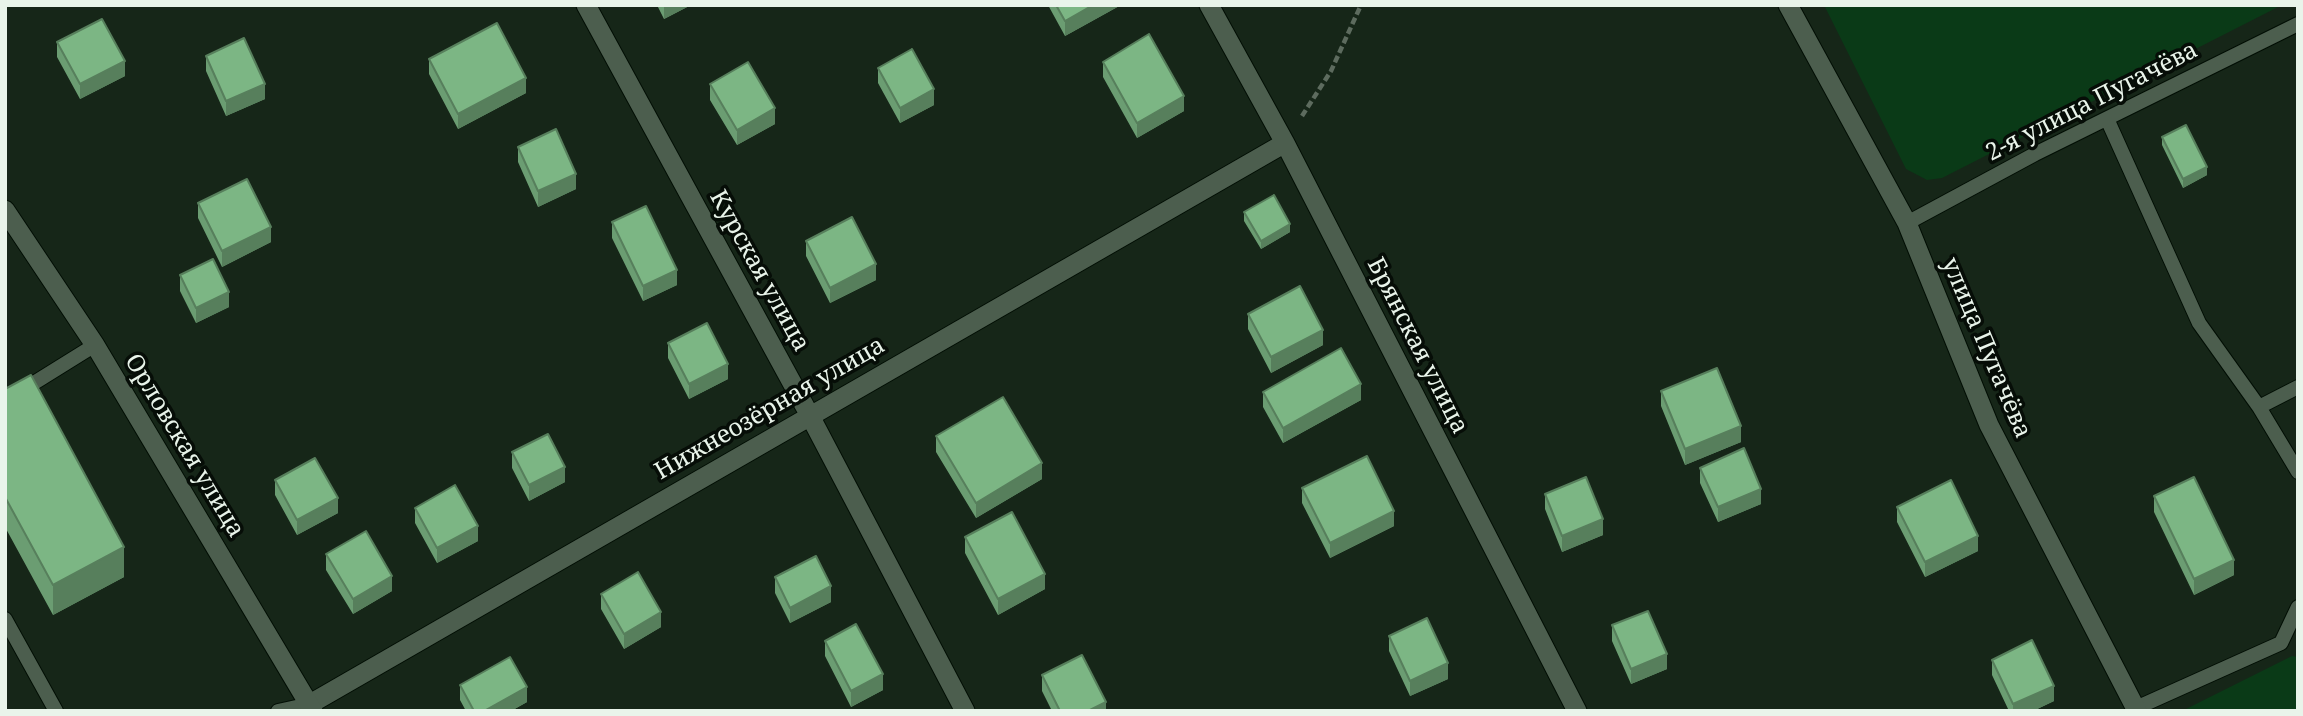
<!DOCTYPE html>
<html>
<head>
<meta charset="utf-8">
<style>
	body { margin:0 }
	#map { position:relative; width:2303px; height:716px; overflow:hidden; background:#162618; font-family:"Noto Serif",serif }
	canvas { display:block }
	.frame { position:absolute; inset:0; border:7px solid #e9f4ea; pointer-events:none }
</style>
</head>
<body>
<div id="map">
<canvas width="2303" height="716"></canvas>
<div class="frame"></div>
</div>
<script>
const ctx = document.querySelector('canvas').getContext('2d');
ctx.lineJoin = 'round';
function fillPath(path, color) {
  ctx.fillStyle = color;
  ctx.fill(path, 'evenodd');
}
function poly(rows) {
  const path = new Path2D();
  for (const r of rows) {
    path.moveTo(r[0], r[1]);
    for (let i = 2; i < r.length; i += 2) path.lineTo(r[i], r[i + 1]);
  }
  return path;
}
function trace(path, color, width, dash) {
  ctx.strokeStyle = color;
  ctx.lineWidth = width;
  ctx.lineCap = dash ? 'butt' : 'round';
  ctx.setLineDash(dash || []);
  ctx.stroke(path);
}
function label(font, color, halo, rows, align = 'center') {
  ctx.font = font + ' "Noto Serif",serif';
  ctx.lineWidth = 7;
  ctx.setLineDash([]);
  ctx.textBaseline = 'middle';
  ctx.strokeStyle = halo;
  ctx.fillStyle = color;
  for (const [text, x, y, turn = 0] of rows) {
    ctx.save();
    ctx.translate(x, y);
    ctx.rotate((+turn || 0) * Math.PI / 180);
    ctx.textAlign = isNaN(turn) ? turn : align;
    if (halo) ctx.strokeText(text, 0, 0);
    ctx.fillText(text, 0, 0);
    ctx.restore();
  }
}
const green = poly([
	[1824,5,2282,5,1942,178,1927,180,1906,169],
	[2292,656,2298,657,2298,711,2182,711]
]);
const path = poly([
	[1302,116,1331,71,1361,5]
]);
const service = poly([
	[2108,121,2199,323,2259,407,2298,472],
	[1907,223,2035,154,2298,24],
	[5,401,95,345],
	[2259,407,2298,387],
	[5,619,56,711],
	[2136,708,2281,643,2298,607],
	[278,711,310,704]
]);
const minor = poly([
	[586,5,809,414,965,711],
	[1209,5,1285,143,1577,711],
	[1788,5,1907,223,1989,425,2137,711],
	[310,704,1285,143]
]);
const secondary = poly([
	[5,210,95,345,313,711]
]);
const wall = poly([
	[657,5,691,5,664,19],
	[1048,5,1121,5,1065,36],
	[57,42,125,76,80,99,57,57],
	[206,56,265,99,226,116,206,71],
	[429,59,526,93,458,129,429,74],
	[1103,62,1184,111,1137,138,1103,77],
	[878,68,934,105,900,123,878,83],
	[710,84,775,124,737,145,710,100],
	[2162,137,2207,175,2183,188,2162,145],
	[518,147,576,189,538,207,518,162],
	[198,203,271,242,222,267,198,218],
	[1244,212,1290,232,1261,249,1244,221],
	[612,222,677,285,643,301,612,238],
	[806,241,876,280,830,303,806,256],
	[180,275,229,307,196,323,180,291],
	[1248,314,1323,345,1271,373,1248,329],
	[668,343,728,379,689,399,668,358],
	[5,389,124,577,53,615,5,527],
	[1661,391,1741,442,1685,465,1661,406],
	[1263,392,1361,400,1283,443,1263,407],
	[936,436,1042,479,976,518,936,452],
	[512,452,565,482,529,501,512,468],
	[1700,468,1761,504,1718,522,1700,483],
	[275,480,338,513,297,535,275,495],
	[1302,488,1394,526,1330,558,1302,503],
	[1545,494,1603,535,1562,552,1545,509],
	[2154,496,2234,575,2194,595,2154,512],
	[1897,507,1978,551,1925,577,1897,522],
	[415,508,478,541,437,563,415,523],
	[965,537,1045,589,998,615,965,553],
	[326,554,392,591,353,614,326,570],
	[775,577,831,602,790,623,775,593],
	[601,594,661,627,624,649,601,609],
	[1612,625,1667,669,1631,684,1612,641],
	[1389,636,1448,679,1410,696,1389,651],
	[825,641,883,690,851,707,825,656],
	[1992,660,2054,701,2033,711,2009,711,1992,675],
	[1042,675,1106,711,1052,711,1042,691],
	[460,685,527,702,511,711,466,711,460,700]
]);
const shadedWall = poly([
	[664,5,691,5,664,19],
	[1093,5,1121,5,1065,36,1065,21],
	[125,61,125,76,80,99,80,84],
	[526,78,526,93,458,129,458,114],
	[265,84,265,99,226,116,226,101],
	[934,89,934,105,900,123,900,108],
	[1184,96,1184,111,1137,138,1137,123],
	[775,108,775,124,737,145,737,130],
	[2207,167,2207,175,2183,188,2183,179],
	[576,174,576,189,538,207,538,191],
	[1290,224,1290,232,1261,249,1261,241],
	[271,227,271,242,222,267,222,251],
	[876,264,876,280,830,303,830,288],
	[677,270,677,285,643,301,643,286],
	[229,292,229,307,196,323,196,308],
	[1323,330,1323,345,1271,373,1271,357],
	[728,364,728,379,689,399,689,384],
	[1361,384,1361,400,1283,443,1283,428],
	[1741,426,1741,442,1685,465,1685,449],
	[1042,463,1042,479,976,518,976,503],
	[565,467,565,482,529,501,529,485],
	[1761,489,1761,504,1718,522,1718,507],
	[338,498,338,513,297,535,297,520],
	[1394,511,1394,526,1330,558,1330,543],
	[1603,519,1603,535,1562,552,1562,536],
	[478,526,478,541,437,563,437,548],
	[1978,536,1978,551,1925,577,1925,562],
	[124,547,124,577,53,615,53,585],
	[2234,560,2234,575,2194,595,2194,579],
	[1045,574,1045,589,998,615,998,599],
	[392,576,392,591,353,614,353,599],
	[831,586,831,602,790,623,790,608],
	[661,612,661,627,624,649,624,634],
	[1667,654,1667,669,1631,684,1631,669],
	[1448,663,1448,679,1410,696,1410,681],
	[883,674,883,690,851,707,851,691],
	[2054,686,2054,701,2033,711,2013,711,2013,704],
	[527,687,527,702,511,711,484,711],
	[1106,702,1106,711,1088,711]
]);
const building = poly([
	[1056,5,1093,5,1065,21,1056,5],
	[102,19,125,61,80,84,57,42,102,19],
	[497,23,526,78,458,114,429,59,497,23],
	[1149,34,1184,96,1137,123,1103,62,1149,34],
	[244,38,265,84,226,101,206,56,244,38],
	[912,49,934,89,900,108,878,68,912,49],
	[748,62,775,108,737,130,710,84,748,62],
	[2186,125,2207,167,2183,179,2162,137,2186,125],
	[556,129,576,174,538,191,518,147,556,129],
	[247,179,271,227,222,251,198,203,247,179],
	[1274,195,1290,224,1261,241,1244,212,1274,195],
	[646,206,677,270,643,286,612,222,646,206],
	[852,217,876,264,830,288,806,241,852,217],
	[213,259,229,292,196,308,180,275,213,259],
	[1300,286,1323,330,1271,357,1248,314,1300,286],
	[707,323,728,364,689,384,668,343,707,323],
	[1341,348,1361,384,1283,428,1263,392,1341,348],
	[1717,368,1741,426,1685,449,1661,391,1717,368],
	[31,375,124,547,53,585,5,497,5,389,31,375],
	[1003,397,1042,463,976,503,936,436,1003,397],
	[548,434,565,467,529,485,512,452,548,434],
	[1744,448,1761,489,1718,507,1700,468,1744,448],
	[1367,456,1394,511,1330,543,1302,488,1367,456],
	[315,458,338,498,297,520,275,480,315,458],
	[1586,477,1603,519,1562,536,1545,494,1586,477],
	[2194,477,2234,560,2194,579,2154,496,2194,477],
	[1951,480,1978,536,1925,562,1897,507,1951,480],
	[455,485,478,526,437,548,415,508,455,485],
	[1012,512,1045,574,998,599,965,537,1012,512],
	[366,531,392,576,353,599,326,554,366,531],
	[816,556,831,586,790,608,775,577,816,556],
	[638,572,661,612,624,634,601,594,638,572],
	[1648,611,1667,654,1631,669,1612,625,1648,611],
	[1427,618,1448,663,1410,681,1389,636,1427,618],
	[856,624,883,674,851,691,825,641,856,624],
	[2032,640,2054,686,2013,704,1992,660,2032,640],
	[1082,655,1106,702,1088,711,1060,711,1042,675,1082,655],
	[510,657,527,687,484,711,474,711,460,685,510,657]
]);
const streetNames = [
	["2-я улица Пугачёва",2092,102,-27],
	["Курская улица",759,271,61],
	["Брянская улица",1417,346,63],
	["улица Пугачёва",1986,348,67],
	["Нижнеозёрная улица",770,409,-30],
	["Орловская улица",184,446,59]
];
fillPath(green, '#0a3a17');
trace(service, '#020e04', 16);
trace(minor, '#020e04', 21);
trace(secondary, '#020e04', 21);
trace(path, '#5d6b5e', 4.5, [7, 3.5]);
trace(service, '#4c5e4e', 14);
trace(minor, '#4c5e4e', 19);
trace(secondary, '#4c5e4e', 19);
fillPath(wall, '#6b9d72');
fillPath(shadedWall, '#577f5c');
fillPath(building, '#7cb684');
trace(building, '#577f5c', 2);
label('24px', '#e9f4ea', '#060d07', streetNames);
</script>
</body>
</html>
